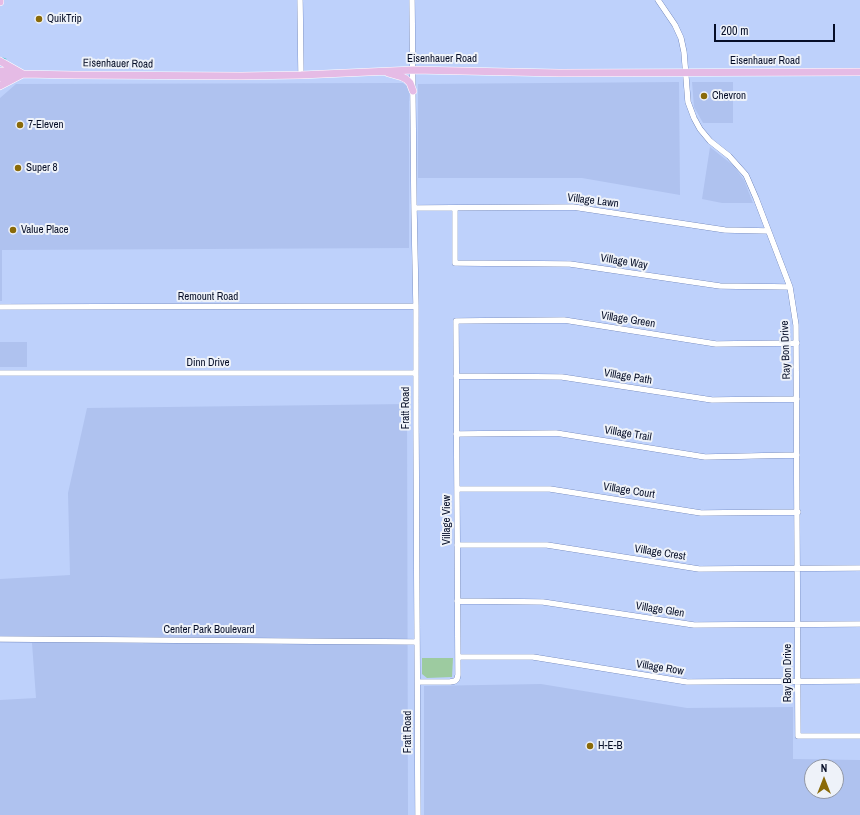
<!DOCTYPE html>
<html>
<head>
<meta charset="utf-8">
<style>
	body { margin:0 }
	#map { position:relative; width:860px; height:815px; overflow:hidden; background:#bed1fb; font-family:"Archivo Narrow",sans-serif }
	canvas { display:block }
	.north { position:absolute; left:804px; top:759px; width:40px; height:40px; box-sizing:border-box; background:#eef2f9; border:1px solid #9197a5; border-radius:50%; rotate:0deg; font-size:11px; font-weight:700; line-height:16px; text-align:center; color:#060e27 }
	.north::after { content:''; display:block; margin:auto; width:14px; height:18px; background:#8a6a09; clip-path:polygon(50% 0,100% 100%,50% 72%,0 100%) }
	.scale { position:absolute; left:714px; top:24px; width:121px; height:18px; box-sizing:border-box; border:2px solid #060e27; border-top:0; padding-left:5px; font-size:12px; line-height:14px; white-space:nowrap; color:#060e27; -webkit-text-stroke:3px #eef2f9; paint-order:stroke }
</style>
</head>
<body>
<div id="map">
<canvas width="860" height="815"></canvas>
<div class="north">N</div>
<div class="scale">200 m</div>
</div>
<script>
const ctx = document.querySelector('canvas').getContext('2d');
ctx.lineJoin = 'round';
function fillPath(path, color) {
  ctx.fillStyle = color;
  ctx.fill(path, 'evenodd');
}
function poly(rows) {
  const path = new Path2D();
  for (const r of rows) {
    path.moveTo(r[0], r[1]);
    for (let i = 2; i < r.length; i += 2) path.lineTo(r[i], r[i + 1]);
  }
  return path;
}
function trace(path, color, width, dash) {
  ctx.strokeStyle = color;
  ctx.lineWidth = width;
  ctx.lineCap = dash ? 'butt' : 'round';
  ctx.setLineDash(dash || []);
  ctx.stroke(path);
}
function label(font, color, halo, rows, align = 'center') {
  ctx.font = font + ' "Archivo Narrow",sans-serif';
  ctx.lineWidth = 4;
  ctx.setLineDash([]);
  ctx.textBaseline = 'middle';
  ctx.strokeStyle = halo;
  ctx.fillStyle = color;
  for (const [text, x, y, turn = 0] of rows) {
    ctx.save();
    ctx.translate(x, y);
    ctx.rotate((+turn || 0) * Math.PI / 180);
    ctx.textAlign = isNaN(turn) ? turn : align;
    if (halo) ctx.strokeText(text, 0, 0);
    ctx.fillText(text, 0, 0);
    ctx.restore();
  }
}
const built = poly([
	[679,82,680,195,582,178,418,178,418,84],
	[692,82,733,82,733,123,703,123,694,107],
	[403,83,407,86,409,91,409,248,2,250,2,301,0,301,0,98,16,84],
	[710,147,734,166,744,180,753,203,722,203,702,199],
	[0,342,27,342,27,367,0,367],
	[407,404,408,815,0,815,0,700,36,698,32,643,0,643,0,579,70,575,68,493,87,408],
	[541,684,687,708,793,707,793,759,860,760,860,815,424,815,424,686],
	[812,767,836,767,836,791,812,791]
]);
const green = poly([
	[422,658,453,658,452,677,427,678,422,674]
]);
const stream = poly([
	[3,58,6,59]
]);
const minor = poly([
	[300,0,301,75],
	[412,0,414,208,416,306,416,426,418,815],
	[658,0,675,25,681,38,684,52,688,102,694,118,700,129,710,141,729,156,746,175,756,198,790,287,796,325,798,736,860,736],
	[414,208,573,207,725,230,768,231],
	[455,208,455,263,570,264,720,286,790,287],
	[0,307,416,306],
	[0,373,416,373],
	[456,376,562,377,712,400,797,399],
	[456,434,556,433,705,457,797,455],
	[457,489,550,489,701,513,798,512],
	[457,545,547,545,699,569,860,568],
	[457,601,543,602,694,625,860,624],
	[0,639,417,642],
	[458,657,533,657,687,682,860,681],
	[418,682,450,682,455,681,457,679,458,675,456,321,564,320,716,344,797,343]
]);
const major = poly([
	[0,2,0,0],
	[0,61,23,74,74,75,241,76,301,75,413,70,559,73,860,72],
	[0,71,14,71],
	[388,73,402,77,406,79,410,83,413,91],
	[0,78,16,77],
	[0,86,23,74]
]);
const markers = [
	[39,19,4,"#8a6a09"],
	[704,96,4,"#8a6a09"],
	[20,125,4,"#8a6a09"],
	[18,168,4,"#8a6a09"],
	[13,230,4,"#8a6a09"],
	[590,746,4,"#8a6a09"]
];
const poiNames = [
	["QuikTrip",47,19],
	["Chevron",712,96],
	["7-Eleven",28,125],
	["Super 8",26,168],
	["Value Place",21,230],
	["H-E-B",598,746]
];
const streetNames = [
	["Eisenhauer Road",442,59],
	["Eisenhauer Road",765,61],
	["Eisenhauer Road",118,64,1],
	["Village Lawn",593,201,7],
	["Village Way",624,262,9],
	["Remount Road",208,297],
	["Village Green",628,320,9],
	["Ray Bon Drive",786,350,-92],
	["Dinn Drive",208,363],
	["Village Path",628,377,9],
	["Fratt Road",406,408,-90],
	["Village Trail",628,434,9],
	["Village Court",629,491,9],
	["Village View",447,520,-90],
	["Village Crest",660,553,9],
	["Village Glen",660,610,9],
	["Center Park Boulevard",209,630],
	["Village Row",660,668,9],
	["Ray Bon Drive",788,673,-90],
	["Fratt Road",408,732,-90]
];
fillPath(built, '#afc2ef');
fillPath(green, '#9dcba0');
trace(stream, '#65c5d1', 1);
trace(minor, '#4f68a7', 6);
trace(major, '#fff', 8);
trace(minor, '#fff', 5.5);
trace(major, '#e5bbe5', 7);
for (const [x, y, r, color] of markers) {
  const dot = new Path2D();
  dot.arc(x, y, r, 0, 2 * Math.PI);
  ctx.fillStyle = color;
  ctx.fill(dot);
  trace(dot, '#eef2f9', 1.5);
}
label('11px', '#060e27', '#eef2f9', poiNames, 'left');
label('11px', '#060e27', '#eef2f9', streetNames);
</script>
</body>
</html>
